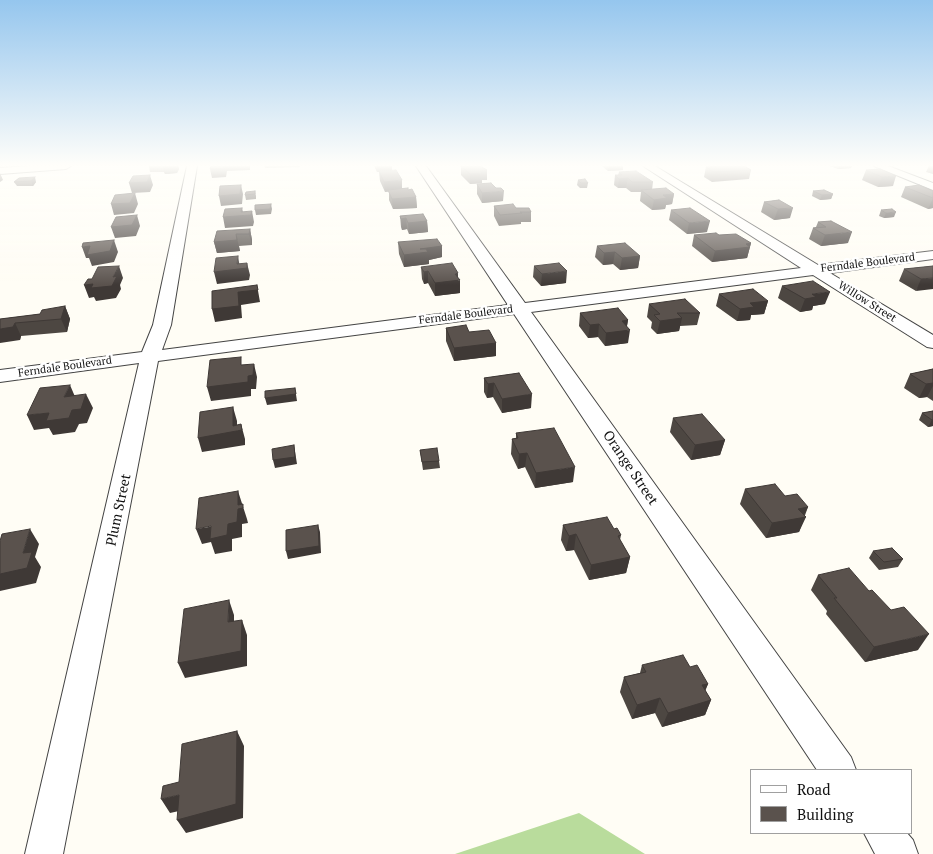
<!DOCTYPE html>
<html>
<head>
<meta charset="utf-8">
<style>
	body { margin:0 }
	#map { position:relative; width:933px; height:854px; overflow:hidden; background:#fffdf5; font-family:"PT Serif",serif }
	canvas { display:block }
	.legend { position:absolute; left:750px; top:769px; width:162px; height:65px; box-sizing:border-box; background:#fff; border:1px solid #a0a0a0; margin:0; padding:6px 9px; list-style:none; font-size:15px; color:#111 }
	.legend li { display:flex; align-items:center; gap:10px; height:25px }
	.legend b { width:25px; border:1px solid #a0a0a0 }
</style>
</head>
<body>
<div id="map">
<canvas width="933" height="854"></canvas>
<ul class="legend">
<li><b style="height:6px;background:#fff"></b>Road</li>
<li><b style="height:14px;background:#5a524d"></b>Building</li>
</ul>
</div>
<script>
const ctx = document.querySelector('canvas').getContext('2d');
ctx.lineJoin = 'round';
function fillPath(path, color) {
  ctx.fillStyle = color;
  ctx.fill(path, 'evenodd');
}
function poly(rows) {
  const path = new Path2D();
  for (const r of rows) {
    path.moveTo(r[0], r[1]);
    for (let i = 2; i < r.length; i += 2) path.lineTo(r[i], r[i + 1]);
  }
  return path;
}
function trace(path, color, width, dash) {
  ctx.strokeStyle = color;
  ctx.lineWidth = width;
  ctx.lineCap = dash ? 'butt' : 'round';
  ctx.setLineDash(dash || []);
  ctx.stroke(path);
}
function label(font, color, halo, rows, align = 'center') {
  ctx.font = font + ' "PT Serif",serif';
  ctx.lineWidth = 5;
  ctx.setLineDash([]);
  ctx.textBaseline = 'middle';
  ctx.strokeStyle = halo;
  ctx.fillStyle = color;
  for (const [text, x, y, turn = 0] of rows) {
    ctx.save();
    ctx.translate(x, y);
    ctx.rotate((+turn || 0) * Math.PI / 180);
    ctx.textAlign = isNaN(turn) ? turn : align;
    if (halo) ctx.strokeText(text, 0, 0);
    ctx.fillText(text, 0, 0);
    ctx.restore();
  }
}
const forest = poly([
	[579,813,645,854,455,854]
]);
const minor = poly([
	[28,166,71,166,66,169,0,174,0,168,28,166],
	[187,166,197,166,171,325,162,350,508,305,416,166,426,166,525,303,801,268,643,166,655,166,818,265,933,251,933,259,830,273,933,335,933,348,927,347,813,275,531,312,851,757,856,770,817,770,514,314,158,361,63,854,25,854,139,363,0,382,0,370,142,352,153,325,187,166],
	[874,166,888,166,933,183,933,190,874,166],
	[864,833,907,833,913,840,918,854,875,854,864,833]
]);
const wall = poly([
	[149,166,178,166,179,169,177,173,165,174,164,172,150,172],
	[264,166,300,166,300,167,265,168],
	[374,166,392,166,392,170,402,188,408,190,416,197,417,208,393,209,389,200,389,191,385,192,380,181,379,172,377,172],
	[461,166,487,170,487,180,482,180,482,183,470,184,461,175],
	[602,166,623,166,623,170,608,171],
	[711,166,744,166,751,170,749,179,712,182,704,177,706,167,711,167],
	[830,166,852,166,851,168,838,169],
	[929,166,933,166,933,174,926,172],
	[880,169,893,186,878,187,862,180,866,170],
	[619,172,653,182,652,190,674,194,672,204,666,205,665,209,652,210,640,201,641,192,631,192,626,188,618,188,614,185,615,175,618,175],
	[19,178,36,182,33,186,17,186,14,182],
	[578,180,588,183,587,188,580,188,577,185],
	[477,184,503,201,482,203,477,194],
	[905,187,933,191,933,208,928,209,901,197],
	[255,191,256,196,256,199,246,200,245,195],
	[813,191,833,194,831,199,820,200,812,196],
	[779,200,790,218,774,220,761,212,764,202],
	[494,206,516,208,531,212,531,222,521,222,521,224,499,226,494,216],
	[671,210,707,232,687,234,669,220],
	[881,210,894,217,884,218,879,216],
	[400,216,427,221,428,232,409,234,407,229,402,230,401,227],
	[831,221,848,243,821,246,809,239,813,228,816,227,818,222],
	[250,229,252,240,252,245,239,246,240,251,217,253,214,242],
	[694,235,719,235,751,243,747,258,712,262,692,246],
	[398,242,442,246,442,257,429,260,429,264,404,267,399,254],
	[597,246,640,256,638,268,620,270,613,264,603,265,595,257],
	[534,266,566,283,541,286,533,277],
	[933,266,916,291,899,281,904,269],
	[421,267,458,278,460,293,435,296,428,283,424,284,422,279],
	[782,286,825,304,813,306,812,310,800,312,778,298],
	[719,294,768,301,764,314,751,315,750,320,737,321,716,306],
	[649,304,700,313,697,325,680,326,679,331,657,334,651,328,652,322,647,317],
	[65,306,70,319,67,332,21,336,20,340,0,319,40,314],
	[580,313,628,320,627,326,628,343,605,346,598,337,588,338,579,326],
	[446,328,469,332,496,343,496,356,454,361,446,341],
	[933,369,933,401,927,397,919,398,904,388,910,374],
	[519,373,531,408,502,413,493,397,487,398,484,392,484,378],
	[933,411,933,426,928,427,919,420,922,413],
	[673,418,725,440,720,455,691,460,670,432],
	[516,433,573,482,535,488,525,467,518,469,511,454,512,439,516,438],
	[420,450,439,461,440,468,423,470],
	[745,489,808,507,799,532,766,538,740,504],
	[563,525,614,529,621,535,620,540,630,557,626,573,589,580,574,550,566,551,561,540],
	[873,551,903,559,898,567,879,570,869,558],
	[818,575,918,650,865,662,826,614,827,611,811,590],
	[642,665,690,667,708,684,705,690,711,700,705,715,662,727,655,713,632,719,620,692,624,677,640,673]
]);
const shadedWall = poly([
	[163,166,178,166,179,169,177,173,165,174],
	[224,166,250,166,250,170,227,171,226,177,212,178,210,169],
	[376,166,392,166,392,171,377,172],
	[609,166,623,166,623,170,608,171],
	[839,166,852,166,851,168,838,169],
	[487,170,487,180,482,180,482,183,470,184,470,174,480,171],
	[0,173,3,180,0,182],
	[150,175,153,185,150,192,132,193,129,183],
	[896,176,893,186,878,187,882,177],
	[35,177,36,182,33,186,31,181],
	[628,178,626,188,618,188,619,179],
	[402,180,402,190,385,192,384,182],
	[241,185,243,194,242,204,221,206,219,196],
	[504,191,503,201,482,203,482,193],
	[135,193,138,204,134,213,114,215,111,204],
	[674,194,672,204,666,205,665,209,652,210,654,200,663,195],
	[833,194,831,199,820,200,822,195],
	[416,197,417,208,393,209,392,199],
	[933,198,933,208,928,209],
	[271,204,272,209,271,214,256,215,255,210],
	[242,208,244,216,252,211,254,222,253,226,225,228,223,217,241,212],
	[793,208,790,218,774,220,778,209],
	[896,212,894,217,884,218,886,213],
	[137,215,140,226,136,236,115,238,111,227],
	[406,218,407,229,402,230,401,219],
	[427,221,428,232,409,234,408,223],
	[710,221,707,232,687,234,689,223],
	[250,229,252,240,252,245,249,234],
	[852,232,848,243,821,246,825,235],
	[236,234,240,251,217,253,214,242],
	[114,240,118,252,114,262,92,266,89,258,86,258,82,247],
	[751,243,747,258,712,262,715,251],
	[442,246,442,257,429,260,429,264,404,267,404,255,420,249],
	[615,252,613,264,603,265,604,253],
	[238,256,240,268,247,263,250,275,249,280,217,284,214,272,237,264],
	[640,256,638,268,620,270,622,258],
	[119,266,123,278,120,285,121,289,116,298,96,301,94,297,89,298,84,285,113,277],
	[428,271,428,283,424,284,424,272],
	[567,271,566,283,541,286,542,274],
	[458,273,458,281,460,280,460,293,435,296,435,283,455,274],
	[933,278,933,289,916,291,921,279],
	[257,285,260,302,241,305,242,318,215,322,212,309,238,292],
	[830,292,825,304,813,306,812,310,800,312,805,299,812,294],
	[768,301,764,314,751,315,750,320,737,321,740,309,750,303],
	[65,306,70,319,67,332,61,319],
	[682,318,679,331,657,334,660,321],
	[628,320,626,331,630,330,628,343,605,346,606,333,622,321],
	[15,323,21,336,20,340,0,343,0,329],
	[599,324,598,337,588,338,590,325],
	[496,343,496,356,454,361,454,348],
	[254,364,257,377,256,389,251,389,251,396,211,401,207,387,248,376],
	[494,383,493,397,487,398,488,384],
	[933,383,933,386,927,397,919,398,926,384],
	[70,385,76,399,64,397],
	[295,388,297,401,267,405,265,398],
	[86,394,93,408,87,423,79,424,75,432,53,435,49,428,34,430,27,415,72,410],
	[532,394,531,408,502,413,502,399],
	[233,407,237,421,237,431,241,424,245,439,245,445,202,452,198,438,233,426],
	[932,420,933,420,933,426,928,427],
	[725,440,720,455,691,460,695,445],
	[294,445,297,464,275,468,273,460],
	[527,453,525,467,518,469,519,454],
	[575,467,573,482,535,488,536,473],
	[238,491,247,519,248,523,242,524,242,537,232,539,232,551,215,554,211,542,202,544,196,529,228,524,238,505],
	[808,507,803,517,806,517,799,532,766,538,772,523,798,509],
	[318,525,320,532,321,553,288,559,286,551],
	[30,529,39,544,35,557,41,567,36,583,0,591,0,574,23,553],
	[576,534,574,550,566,551,569,536],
	[630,557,626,573,589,580,591,565],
	[229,600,234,615,234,638,228,622],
	[242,620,247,635,247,666,185,678,178,663],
	[929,634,918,650,865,662,874,647],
	[708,684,702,699,702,685],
	[660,698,655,713,632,719,637,705],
	[711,700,705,715,662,727,668,713],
	[237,731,244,746,243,818,186,833,177,820],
	[179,795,188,809,170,813,161,799]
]);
const building = poly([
	[211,166,224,166,224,168,210,169,211,166],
	[461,166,480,166,487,170,480,171,482,173,470,174,461,166],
	[715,166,744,166,751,170,714,172,706,167,716,167,715,166],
	[880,169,896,176,882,177,866,170,880,169],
	[396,170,402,180,384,182,379,171,396,170],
	[636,171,653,182,632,182,628,178,619,179,615,175,622,175,619,172,636,171],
	[150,175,147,182,129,183,133,176,150,175],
	[35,177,31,181,14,182,19,178,35,177],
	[585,179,588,183,581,183,578,180,585,179],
	[491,183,496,188,501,188,504,191,482,193,477,184,491,183],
	[241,185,240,194,219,196,220,186,241,185],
	[919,185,933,191,933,198,905,187,919,185],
	[408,188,408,190,412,189,416,197,392,199,388,190,408,188],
	[666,188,674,194,663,195,667,198,654,200,641,190,666,188],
	[824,190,833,194,822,195,813,191,824,190],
	[255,191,255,194,245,195,246,192,255,191],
	[135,193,130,203,111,204,115,195,135,193],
	[779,200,793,208,778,209,764,202,779,200],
	[271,204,270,209,255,210,255,205,271,204],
	[513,204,516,208,529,208,531,212,520,212,522,213,500,215,494,206,513,204],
	[242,208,241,212,252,211,251,215,223,217,225,209,242,208],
	[690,208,710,221,689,223,671,210,690,208],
	[892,209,896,212,886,213,881,210,892,209],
	[423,214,427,221,408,223,406,218,401,219,400,216,423,214],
	[137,215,132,225,111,227,116,217,137,215],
	[831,221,852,232,825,235,813,228,826,227,818,222,831,221],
	[250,229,249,234,236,234,237,240,214,242,217,231,250,229],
	[716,233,719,235,736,234,751,243,746,244,750,247,715,251,694,235,716,233],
	[437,239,442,246,420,249,426,249,428,252,404,255,398,242,437,239],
	[114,240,110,251,87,255,90,246,82,247,83,243,114,240],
	[625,243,640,256,622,258,615,252,604,253,597,246,625,243],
	[238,256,237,264,247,263,247,268,214,272,216,258,238,256],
	[452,263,458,273,455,274,460,280,435,283,428,271,424,272,421,267,452,263],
	[559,263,567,271,542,274,534,266,559,263],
	[119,266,113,277,117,276,112,286,91,288,93,284,84,285,88,279,92,279,98,267,119,266],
	[933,266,933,278,921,279,904,269,933,266],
	[813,281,830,292,812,294,816,297,805,299,782,286,813,281],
	[257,285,258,290,238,292,239,306,212,309,212,291,257,285],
	[753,289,768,301,750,303,754,307,740,309,719,294,753,289],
	[685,299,700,313,677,313,682,318,660,321,654,315,660,314,649,304,685,299],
	[65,306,61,319,15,323,13,327,0,329,0,319,40,314,42,310,65,306],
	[618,308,628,320,622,321,630,330,606,333,599,324,590,325,580,313,618,308],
	[466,325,469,332,489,330,496,343,454,348,446,328,466,325],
	[241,357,241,365,254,364,253,375,248,376,248,382,207,387,210,360,241,357],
	[933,369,933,383,926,384,910,374,933,369],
	[519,373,532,394,502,399,494,383,488,384,484,378,519,373],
	[70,385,64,397,86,394,81,409,72,410,69,418,46,421,49,413,27,415,40,388,70,385],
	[295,388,296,394,265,398,265,391,295,388],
	[233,407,233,426,241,424,242,430,198,438,200,412,233,407],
	[933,411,933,420,932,420,922,413,933,411],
	[702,414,725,440,695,445,673,418,702,414],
	[554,428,575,467,536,473,527,453,519,454,512,439,518,438,516,433,554,428],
	[294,445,295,457,273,460,272,449,294,445],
	[437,448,439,461,422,462,420,450,437,448],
	[775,484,785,496,797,494,808,507,798,509,806,517,772,523,745,489,775,484],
	[238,491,238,505,243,504,243,508,238,509,237,522,228,524,227,535,210,539,211,526,196,529,199,498,238,491],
	[607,517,614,529,617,528,621,535,618,536,630,557,591,565,576,534,569,536,563,525,607,517],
	[318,525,319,546,286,551,286,530,318,525],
	[30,529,23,553,32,552,27,568,0,574,0,541,2,534,30,529],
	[892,548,903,559,884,562,873,551,892,548],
	[849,568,869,591,872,590,891,610,904,607,929,634,874,647,834,598,837,598,818,575,849,568],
	[229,600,228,622,242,620,241,651,178,663,184,609,229,600],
	[683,655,690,667,697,665,708,684,702,685,711,700,668,713,660,698,637,705,624,677,646,672,642,665,683,655],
	[237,731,236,804,177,820,179,795,161,799,163,786,179,782,182,744,237,731]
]);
const farStreetnames = [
	["Ferndale Boulevard",868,263,-7],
	["Willow Street",867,302,32],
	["Ferndale Boulevard",466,315,-7],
	["Ferndale Boulevard",65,367,-8]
];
const streetNames = [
	["Orange Street",630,468,56],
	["Plum Street",119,510,-78]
];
fillPath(forest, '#b9dc9c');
trace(minor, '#444', 2);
fillPath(minor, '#fff');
fillPath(wall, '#4d4742');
fillPath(shadedWall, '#3f3936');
fillPath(building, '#5a524d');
trace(building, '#3f3936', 1);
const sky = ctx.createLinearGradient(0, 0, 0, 285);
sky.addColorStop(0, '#95c6ee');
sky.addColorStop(0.58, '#fffefa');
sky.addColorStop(1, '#fffefa00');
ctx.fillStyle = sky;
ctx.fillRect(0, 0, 933, 285);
label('11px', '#111', '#fff', farStreetnames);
label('14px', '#111', '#fff', streetNames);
</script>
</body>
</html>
